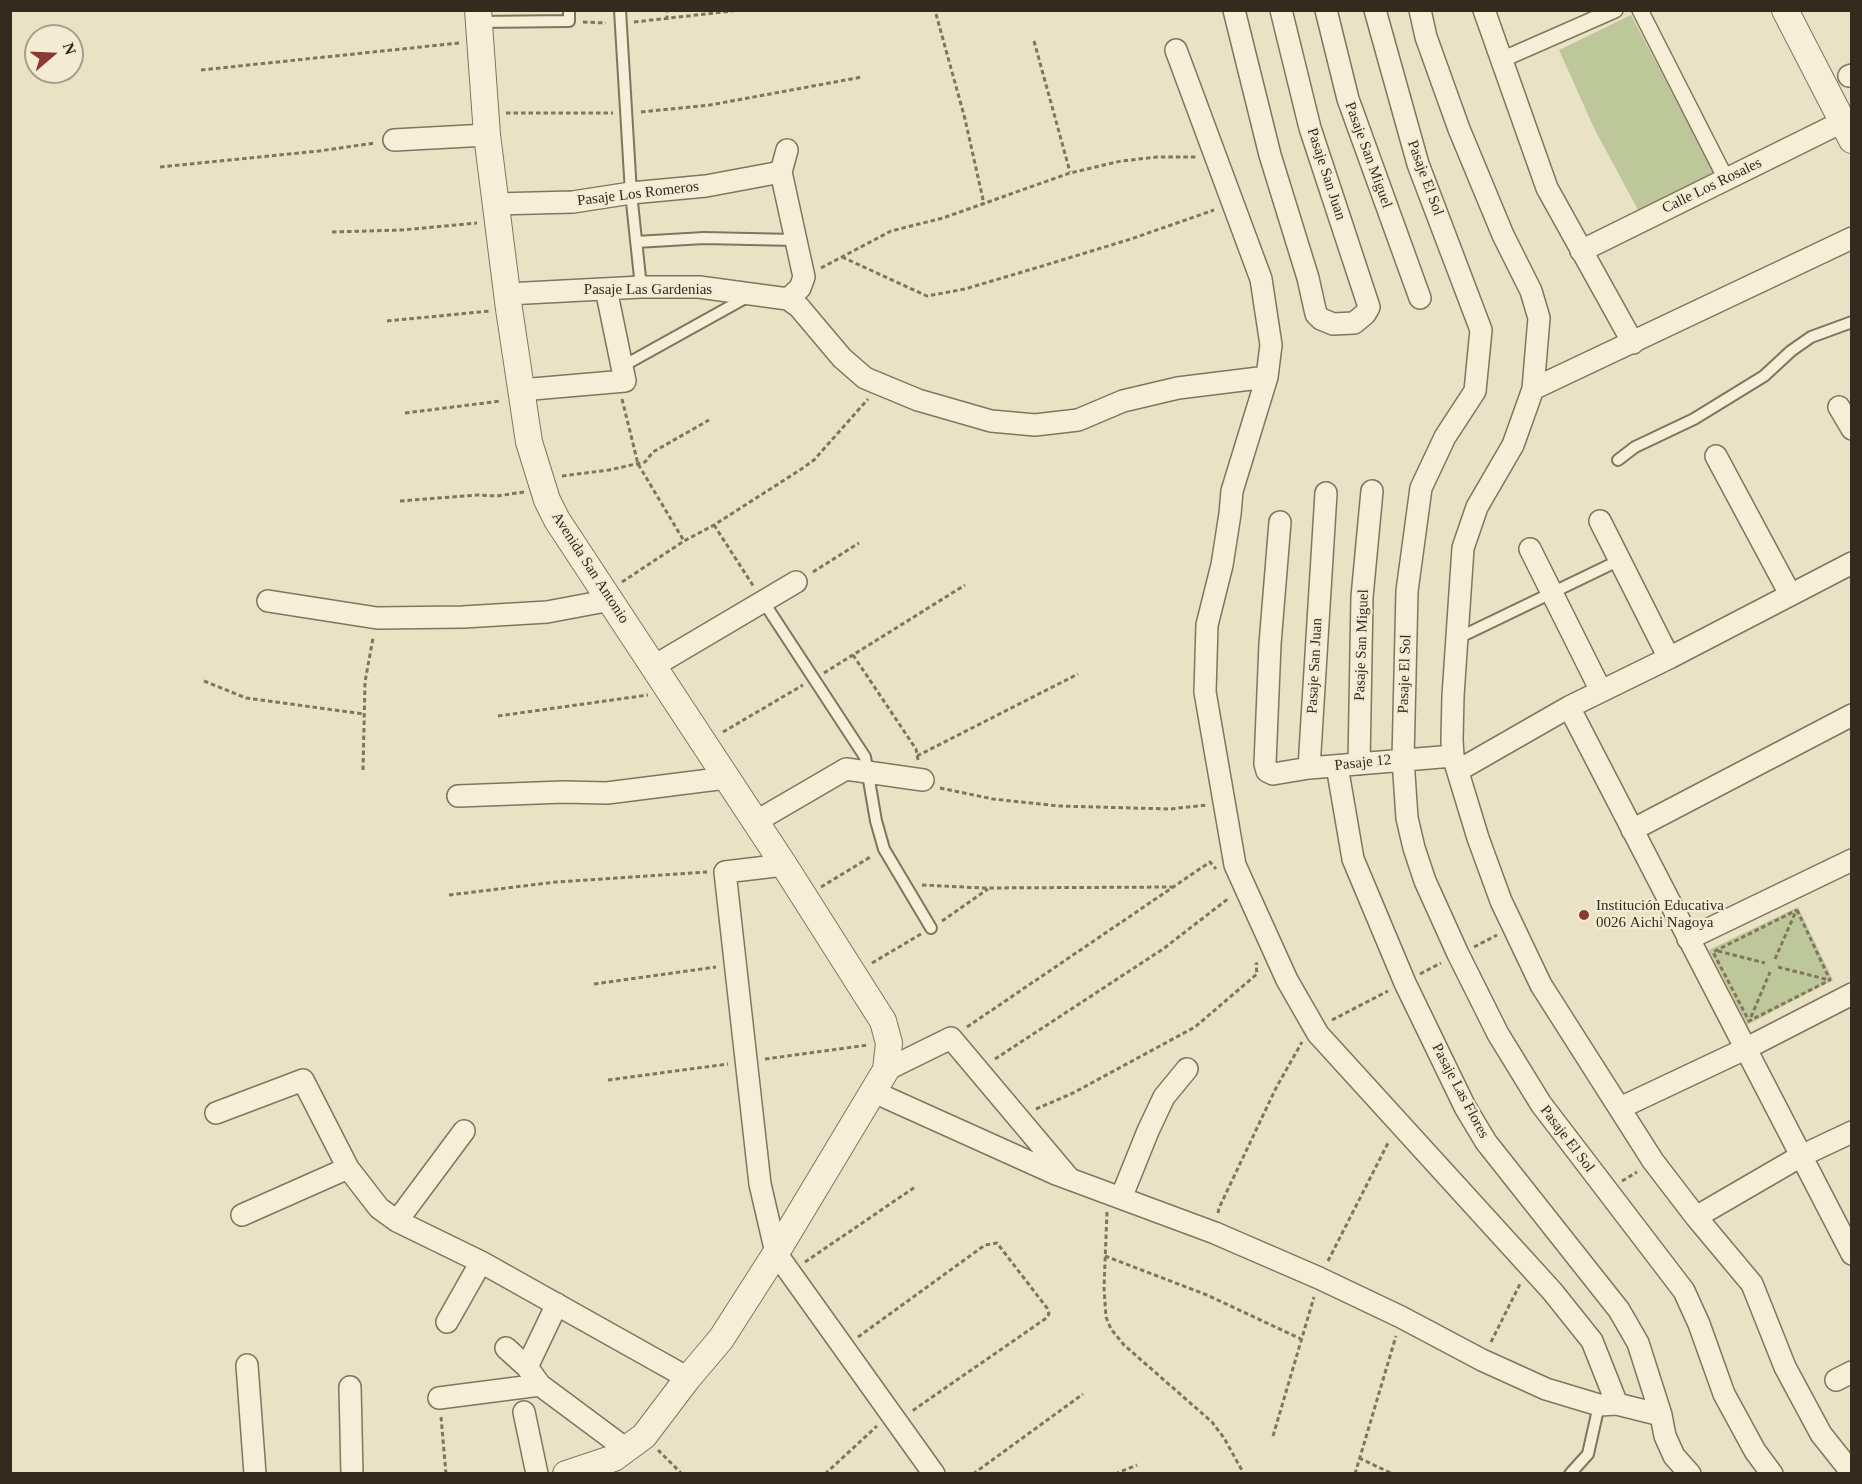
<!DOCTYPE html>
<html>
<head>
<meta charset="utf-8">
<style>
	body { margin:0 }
	#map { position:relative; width:1862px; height:1484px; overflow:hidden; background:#eae2c5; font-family:"Times New Roman",serif }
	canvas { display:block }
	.frame { position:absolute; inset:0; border:12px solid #342b1f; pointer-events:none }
	.north { position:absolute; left:24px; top:24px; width:60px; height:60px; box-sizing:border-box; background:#f2ecd3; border:2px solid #a69f8b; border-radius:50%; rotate:71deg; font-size:16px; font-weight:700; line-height:24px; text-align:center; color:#342b1f }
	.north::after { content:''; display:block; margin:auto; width:21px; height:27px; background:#8c3932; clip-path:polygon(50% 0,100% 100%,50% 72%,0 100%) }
</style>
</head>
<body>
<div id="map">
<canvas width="1862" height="1484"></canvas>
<div class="frame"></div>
<div class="north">N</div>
</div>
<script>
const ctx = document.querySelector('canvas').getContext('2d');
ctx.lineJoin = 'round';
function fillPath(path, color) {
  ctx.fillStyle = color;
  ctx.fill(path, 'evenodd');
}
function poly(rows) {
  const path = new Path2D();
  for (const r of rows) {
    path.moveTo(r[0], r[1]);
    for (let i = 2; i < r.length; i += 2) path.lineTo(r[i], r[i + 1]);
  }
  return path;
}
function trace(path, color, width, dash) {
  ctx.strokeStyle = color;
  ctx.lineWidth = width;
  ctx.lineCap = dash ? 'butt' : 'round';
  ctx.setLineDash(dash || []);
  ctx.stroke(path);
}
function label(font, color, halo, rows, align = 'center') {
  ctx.font = font + ' "Times New Roman",serif';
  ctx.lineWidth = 4.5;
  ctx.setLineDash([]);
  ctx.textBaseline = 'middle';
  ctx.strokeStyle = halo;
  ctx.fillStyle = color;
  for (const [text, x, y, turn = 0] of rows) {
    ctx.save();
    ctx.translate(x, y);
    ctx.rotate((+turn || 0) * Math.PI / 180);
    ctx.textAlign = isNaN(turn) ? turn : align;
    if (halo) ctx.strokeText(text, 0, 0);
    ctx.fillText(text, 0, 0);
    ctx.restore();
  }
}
const green = poly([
	[1631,15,1714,172,1638,210,1594,128,1559,50],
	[1798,907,1833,980,1747,1025,1709,950]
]);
const path = poly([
	[936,14,965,119,984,204],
	[667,20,667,10],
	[583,22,606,23],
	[634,22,741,10],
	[1034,41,1070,172],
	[201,70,459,43],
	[641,112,710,105,862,77],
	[506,113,613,113],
	[160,167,319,151,375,143],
	[332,232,402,230,477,223],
	[842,257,927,296,965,289,1039,267,1131,239,1214,210],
	[821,268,891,231,943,218,1070,173,1121,161,1157,157,1197,157],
	[387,321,490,311],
	[622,399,638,464,684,541],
	[405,413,501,401],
	[562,476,609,470,645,462,653,452,709,420],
	[400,501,477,495,497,496,524,492],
	[714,525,754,587],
	[813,572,859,543],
	[622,582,684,541,714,525,800,470,814,460,868,399],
	[853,655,916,749,918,760],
	[824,673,965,585],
	[204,681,246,698,364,714],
	[498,716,648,695],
	[723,732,803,685],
	[917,756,1078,674],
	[363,770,365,682,373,638],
	[940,788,993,799,1059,806,1170,809,1207,805],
	[922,885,982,888,1173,887],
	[821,887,872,856],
	[449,895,556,882,707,872],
	[1797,910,1830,980,1749,1021,1713,952,1797,910],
	[942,921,988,889],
	[1474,947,1497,935],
	[1718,951,1765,963],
	[1775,959,1796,911],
	[872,963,921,934],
	[1778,967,1829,980],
	[1420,974,1441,963],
	[594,984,716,967],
	[1751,1017,1770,972],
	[1332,1020,1388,991],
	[967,1027,1210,862,1216,869],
	[765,1059,868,1045],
	[995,1059,1163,949,1229,898],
	[608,1080,728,1064],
	[1036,1109,1073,1093,1195,1027,1257,974,1256,964,1258,963],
	[1622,1181,1637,1172],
	[1107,1212,1104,1288,1106,1317,1111,1329,1124,1345,1212,1422,1224,1438,1244,1474],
	[1218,1213,1219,1208,1276,1088,1302,1042],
	[1105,1256,1207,1295,1301,1339],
	[1328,1261,1389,1141],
	[805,1262,915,1187],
	[858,1337,985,1245,997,1243,1047,1308,1049,1314,1045,1319,912,1411],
	[1491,1342,1520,1284],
	[441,1417,446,1474],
	[1273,1436,1314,1297],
	[658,1450,682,1474],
	[1359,1458,1393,1474],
	[825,1474,877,1426],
	[973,1474,1083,1394],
	[1115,1474,1137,1465],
	[1355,1474,1396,1336]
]);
const service = poly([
	[620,10,631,193,641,287],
	[479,22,569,21,569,10],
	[636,242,704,238,795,240],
	[623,366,749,296],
	[1618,460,1635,447,1694,419,1764,376,1791,351,1811,337,1852,322],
	[763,601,865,757,876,821,884,849,931,928],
	[1456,639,1620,560],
	[1570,1474,1588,1454,1599,1405]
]);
const pedestrian = poly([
	[1640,10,1726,179],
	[1501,60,1615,10]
]);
const minor = poly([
	[1234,10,1270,155,1308,278,1316,314,1321,319,1333,324,1354,323,1365,314,1369,307,1310,128,1281,10],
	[1326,10,1348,99,1420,298],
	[1375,10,1418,164,1481,330,1475,391,1445,437,1421,488,1407,591,1403,759,1407,818,1414,848,1425,881,1458,954,1498,1034,1541,1104,1684,1291,1699,1324,1724,1394,1755,1451,1772,1474],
	[1420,10,1426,37,1459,129,1503,235,1531,291,1539,318,1533,389,1513,445,1477,507,1463,548,1453,696,1452,740,1453,756,1478,838,1501,901,1541,985,1653,1161,1696,1217,1752,1284,1785,1367,1821,1434,1852,1473],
	[1484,10,1547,188,1633,343],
	[1176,50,1261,279,1271,345,1267,377,1232,491,1230,514,1222,565,1207,625,1205,692,1235,865,1287,980,1318,1034,1552,1291,1592,1341,1617,1404],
	[1849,76,1852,75],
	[394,140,487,135],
	[787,150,781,172,804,277,800,288,788,299],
	[495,204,573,202,631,193,706,186,781,172],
	[1581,251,1842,122],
	[507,294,641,287,699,287,788,299,799,307,842,358,865,378,918,400,991,421,1035,425,1078,420,1123,401,1178,388,1267,377],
	[1533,389,1852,238],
	[521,390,625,381,606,289],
	[1839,407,1852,429],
	[1716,456,1790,594],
	[1600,521,1669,658],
	[1280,522,1270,644,1265,764,1267,771,1273,774,1309,768,1453,756],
	[1530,549,1601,691],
	[268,601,377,618,463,617,547,612,611,600],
	[654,666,796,582],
	[1569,707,1852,1254],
	[1359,764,1362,597,1372,491],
	[1337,766,1353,859,1405,983,1465,1107,1486,1142,1619,1310,1638,1343,1661,1415,1665,1436,1674,1456,1690,1474],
	[1309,768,1326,493],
	[1459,770,1569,707,1669,658,1852,563],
	[458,796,563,792,607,793,726,778],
	[755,822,846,769,923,780],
	[1632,830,1852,715],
	[784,865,725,872,760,1184,776,1253,934,1474],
	[1688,939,1852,860],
	[886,1070,951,1038,1068,1177],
	[874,1092,1056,1174,1215,1233,1319,1278,1401,1317,1482,1360,1546,1389,1599,1405,1617,1404,1661,1415],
	[1620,1108,1745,1049,1852,994],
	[216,1113,303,1080,348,1168,379,1208,397,1221,481,1262,688,1378],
	[1121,1198,1148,1131,1164,1097,1187,1069],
	[242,1215,348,1168],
	[1696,1217,1801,1156,1852,1132],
	[397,1221,464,1131],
	[447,1322,481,1262],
	[506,1348,527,1367,540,1385,626,1449],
	[247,1365,255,1474],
	[527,1367,557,1304],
	[1836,1380,1852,1372],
	[350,1387,352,1474],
	[439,1398,540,1385],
	[524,1412,537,1474]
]);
const tertiary = poly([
	[478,10,487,135,509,309,529,442,547,500,557,520,784,865,883,1021,889,1043,886,1070,776,1253,721,1339,688,1378,644,1436,614,1458,566,1474],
	[1785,10,1852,140]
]);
const markers = [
	[1584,915,6,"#8c3932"]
];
const streetNames = [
	["Pasaje San Miguel",1368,155,70],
	["Pasaje San Juan",1326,174,72],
	["Pasaje El Sol",1425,178,70],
	["Calle Los Rosales",1712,186,-26],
	["Pasaje Los Romeros",638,194,-7],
	["Pasaje Las Gardenias",648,290],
	["Avenida San Antonio",590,568,57],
	["Pasaje San Miguel",1362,645,-88],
	["Pasaje San Juan",1315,666,-87],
	["Pasaje El Sol",1405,674,-88],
	["Pasaje 12",1363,763,-6],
	["Pasaje Las Flores",1460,1091,62],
	["Pasaje El Sol",1567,1139,53]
];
const poiNames = [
	["Institución Educativa",1596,906],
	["0026 Aichi Nagoya",1596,923]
];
fillPath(green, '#bdc79a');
trace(service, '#83745c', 14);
trace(pedestrian, '#83745c', 18);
trace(minor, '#83745c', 24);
trace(tertiary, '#83745c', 28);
trace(path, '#83745c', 3, [4.5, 3]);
trace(service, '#f5efd7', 10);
trace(pedestrian, '#f5efd7', 15);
trace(minor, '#f5efd7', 21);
trace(tertiary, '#f5efd7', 26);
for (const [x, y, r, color] of markers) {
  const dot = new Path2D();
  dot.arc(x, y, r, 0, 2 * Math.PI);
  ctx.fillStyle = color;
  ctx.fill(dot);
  trace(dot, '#f2ecd3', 2);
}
label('15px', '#342b1f', '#f2ecd3', streetNames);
label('15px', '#342b1f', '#f2ecd3', poiNames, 'left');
</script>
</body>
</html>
